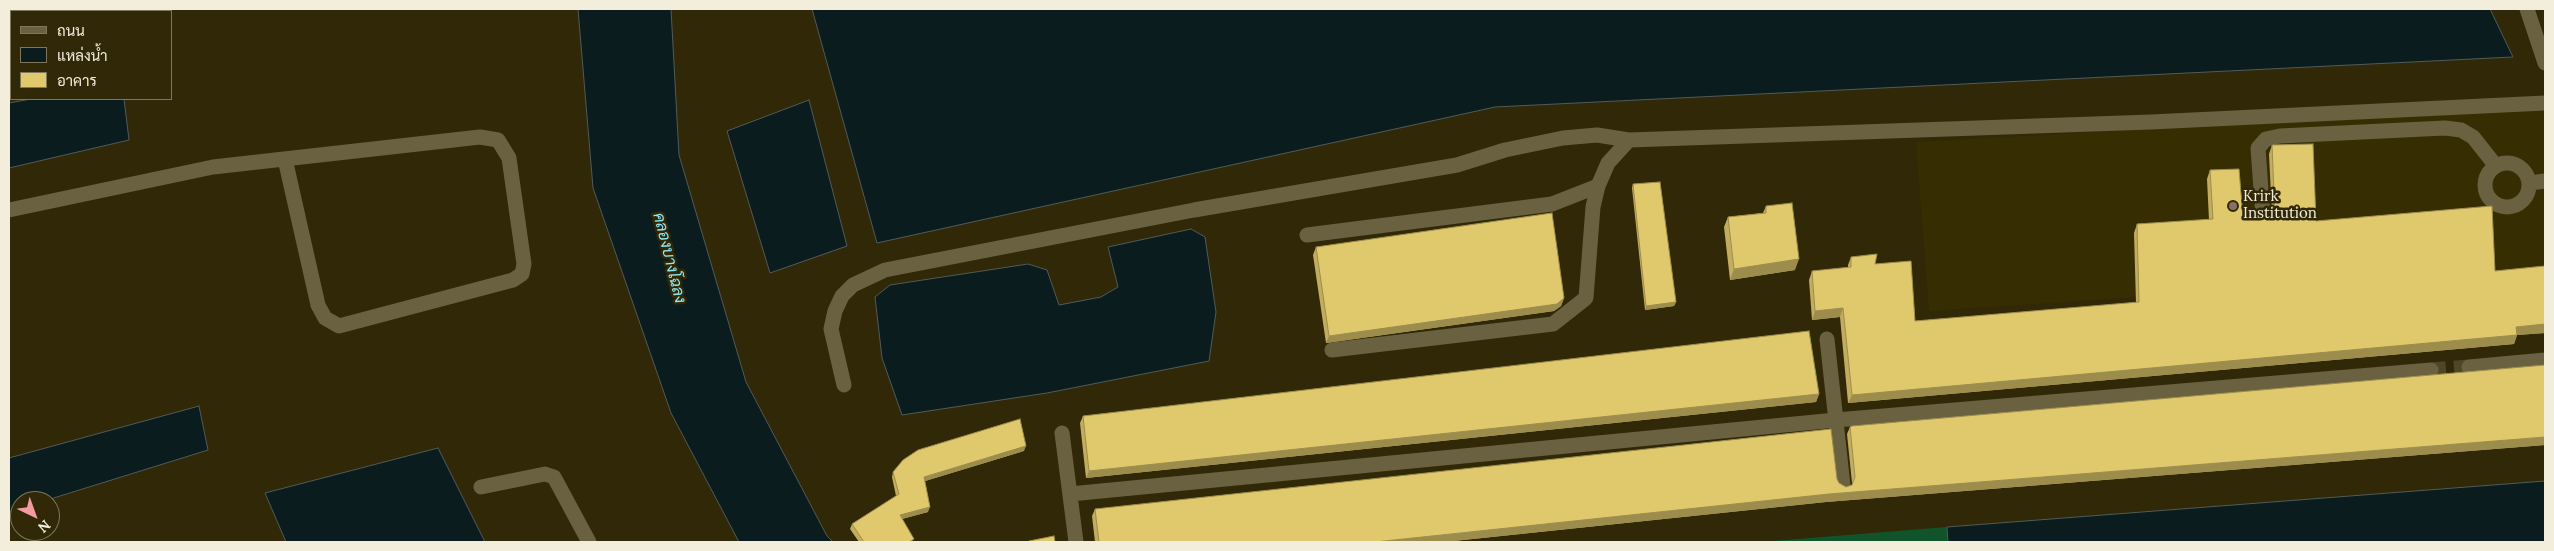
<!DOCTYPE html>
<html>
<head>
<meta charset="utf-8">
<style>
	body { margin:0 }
	#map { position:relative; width:2554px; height:551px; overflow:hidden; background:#302807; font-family:Lora,Sarabun,serif }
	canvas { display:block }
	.frame { position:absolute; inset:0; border:10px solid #f3eedc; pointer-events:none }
	.legend { position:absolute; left:10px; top:10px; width:162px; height:90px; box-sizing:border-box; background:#302807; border:1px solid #7e775c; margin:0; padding:6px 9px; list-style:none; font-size:15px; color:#f3eedc }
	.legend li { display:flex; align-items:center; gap:10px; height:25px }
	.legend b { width:25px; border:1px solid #7e775c }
	.north { position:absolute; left:10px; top:491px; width:50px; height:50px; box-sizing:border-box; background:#302807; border:1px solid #7e775c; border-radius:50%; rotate:138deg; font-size:14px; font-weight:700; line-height:20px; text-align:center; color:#f3eedc }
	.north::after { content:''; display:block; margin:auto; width:18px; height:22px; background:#f49aa1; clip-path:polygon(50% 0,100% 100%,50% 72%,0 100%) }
</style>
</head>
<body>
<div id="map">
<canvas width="2554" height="551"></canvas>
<div class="frame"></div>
<ul class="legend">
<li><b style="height:6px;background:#696140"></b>ถนน</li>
<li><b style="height:14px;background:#0b1c1f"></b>แหล่งน้ำ</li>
<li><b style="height:14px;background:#e0c96c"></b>อาคาร</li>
</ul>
<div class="north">N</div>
</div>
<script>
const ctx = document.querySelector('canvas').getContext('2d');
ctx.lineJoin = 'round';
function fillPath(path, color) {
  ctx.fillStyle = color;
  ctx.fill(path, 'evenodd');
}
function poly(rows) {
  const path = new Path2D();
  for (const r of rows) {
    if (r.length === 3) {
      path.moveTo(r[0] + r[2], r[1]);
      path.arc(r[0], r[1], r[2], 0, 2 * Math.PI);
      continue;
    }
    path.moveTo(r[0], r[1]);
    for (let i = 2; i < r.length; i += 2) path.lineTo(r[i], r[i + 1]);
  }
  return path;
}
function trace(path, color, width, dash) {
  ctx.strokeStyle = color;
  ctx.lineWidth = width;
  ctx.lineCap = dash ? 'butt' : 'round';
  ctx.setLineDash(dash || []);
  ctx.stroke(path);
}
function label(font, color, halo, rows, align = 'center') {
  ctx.font = font + ' Lora,Sarabun,serif';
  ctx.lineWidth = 5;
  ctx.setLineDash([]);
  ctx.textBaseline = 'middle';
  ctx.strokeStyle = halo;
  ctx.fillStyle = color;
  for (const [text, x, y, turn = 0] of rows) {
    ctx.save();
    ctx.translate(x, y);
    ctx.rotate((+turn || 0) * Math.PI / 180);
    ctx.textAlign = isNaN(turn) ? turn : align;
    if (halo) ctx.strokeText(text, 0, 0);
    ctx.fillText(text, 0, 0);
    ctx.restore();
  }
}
const built = poly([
	[2542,107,2545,117,2545,270,1929,311,1916,142]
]);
const green = poly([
	[1947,527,1948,542,1760,542]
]);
const water = poly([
	[578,9,671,9,679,155,746,382,827,536,833,542,739,542,671,413,593,188,578,9],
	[812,9,2490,9,2513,57,1495,107,877,243,812,9],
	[31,99,124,99,129,140,9,168,9,103,31,99],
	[809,100,847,246,770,273,727,131,809,100],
	[1191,229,1205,237,1216,312,1209,361,1047,393,902,415,882,358,875,297,890,285,1028,264,1047,270,1059,305,1101,297,1118,287,1108,247,1191,229],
	[199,406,208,450,44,501,20,501,20,508,9,512,9,458,199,406],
	[438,448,485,542,286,542,265,493,438,448],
	[2545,481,2545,542,1948,542,1947,527,2545,481]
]);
const minorTunnel = poly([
	[2431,370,2469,367]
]);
const minor = poly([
	[2527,9,2545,63],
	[2507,185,22],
	[2530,183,2545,181],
	[9,210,213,167,480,137,498,140,509,158,524,264,522,274,513,280,339,326,325,318,318,305,285,159],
	[2263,217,2258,148,2266,139,2280,136,2445,128,2461,130,2473,137,2496,166],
	[1307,235,1552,204,1598,186],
	[1827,339,1843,485],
	[1332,350,1553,324,1586,298,1593,207,1598,186,1608,163,1629,140],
	[2469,367,2545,360],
	[844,385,831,329,835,311,842,296,853,285,885,270,1194,210,1457,165,1505,150,1563,138,1597,135,1629,140,2151,122,2545,103],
	[1062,433,1076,542],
	[481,487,545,474,554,477,589,542],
	[1070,494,1836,420,2431,370]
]);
const wall = poly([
	[2272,145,2316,221,2495,271,2545,266,2545,333,2517,335,2514,344,1848,403,1840,317,1812,320,1809,280,1812,271,1848,268,1848,265,1851,257,1875,264,1915,321,2136,303,2134,233,2137,224,2209,220,2207,179,2210,170,2243,218,2272,216,2269,154],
	[1633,184,1676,302,1674,306,1645,310,1632,188],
	[1766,206,1795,270,1730,280,1724,227,1728,217,1763,213],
	[1316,247,1564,298,1561,306,1554,311,1326,343,1313,255],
	[2545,365,2545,445,1826,502,1444,542,1095,542,1092,516,1095,509,1837,479,1839,483,1846,487,1852,485,1852,483,1847,434,1850,427],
	[1819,394,1816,402,1086,478,1080,423,1083,416],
	[1024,451,925,481,928,512,902,519,913,542,859,542,850,529,852,524,896,496,892,477,893,472]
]);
const shadedWall = poly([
	[1799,259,1795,270,1730,280,1734,269],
	[1564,298,1561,306,1554,311,1326,343,1329,336],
	[1676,302,1674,306,1645,310,1646,306],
	[1843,308,1840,317,1812,320,1815,311],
	[2545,324,2545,333,2517,335,2514,344,1848,403,1852,395,2516,327],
	[1819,394,1816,402,1086,478,1089,471],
	[2545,437,2545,445,1826,502,1444,542,1375,542,1829,494],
	[1026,446,1024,451,922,482,924,477],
	[930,507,928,512,898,520,900,515]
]);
const building = poly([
	[2313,144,2316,221,2492,206,2495,271,2545,266,2545,324,2516,327,2517,335,1852,395,1843,308,1815,311,1812,271,1851,267,1851,257,1877,254,1875,264,1911,261,1915,321,2139,302,2137,224,2213,219,2210,170,2239,169,2243,218,2275,216,2272,145,2313,144],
	[1660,182,1676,302,1646,306,1633,184,1660,182],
	[1792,203,1799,259,1734,269,1728,217,1766,213,1766,206,1792,203],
	[1552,213,1564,298,1557,304,1329,336,1316,247,1552,213],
	[1809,331,1819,394,1089,471,1083,416,1809,331],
	[2545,365,2545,437,1829,494,1375,542,1099,542,1095,509,1831,429,1837,479,1839,483,1846,487,1852,485,1855,477,1850,427,1852,426,2545,365],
	[1020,419,1026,446,924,477,930,507,900,515,914,539,909,542,864,542,852,524,899,494,893,472,903,460,918,450,1020,419],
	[1054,536,1055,542,1030,542,1029,541,1054,536]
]);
const markers = [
	[2233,206,5,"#8d6e63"]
];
const poiNames = [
	["Krirk",2243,197],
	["Institution",2243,214]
];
const waterNames = [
	["คลองบางโฉลง",669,258,76]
];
fillPath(built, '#372d02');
fillPath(green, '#11542c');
fillPath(water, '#0b1c1f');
trace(water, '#515b58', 1);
trace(minorTunnel, '#4d4627', 15, [15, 8]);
trace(minor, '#696140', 15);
fillPath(wall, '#c1ad5d');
fillPath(shadedWall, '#9d8d4c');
fillPath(building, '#e0c96c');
trace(building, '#9d8d4c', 1);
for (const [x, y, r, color] of markers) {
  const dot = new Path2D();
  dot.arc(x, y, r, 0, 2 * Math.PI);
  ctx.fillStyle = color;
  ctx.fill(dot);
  trace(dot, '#302807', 2);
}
label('15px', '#f3eedc', '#302807', poiNames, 'left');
label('italic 16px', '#90e9f8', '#302807', waterNames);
</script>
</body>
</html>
